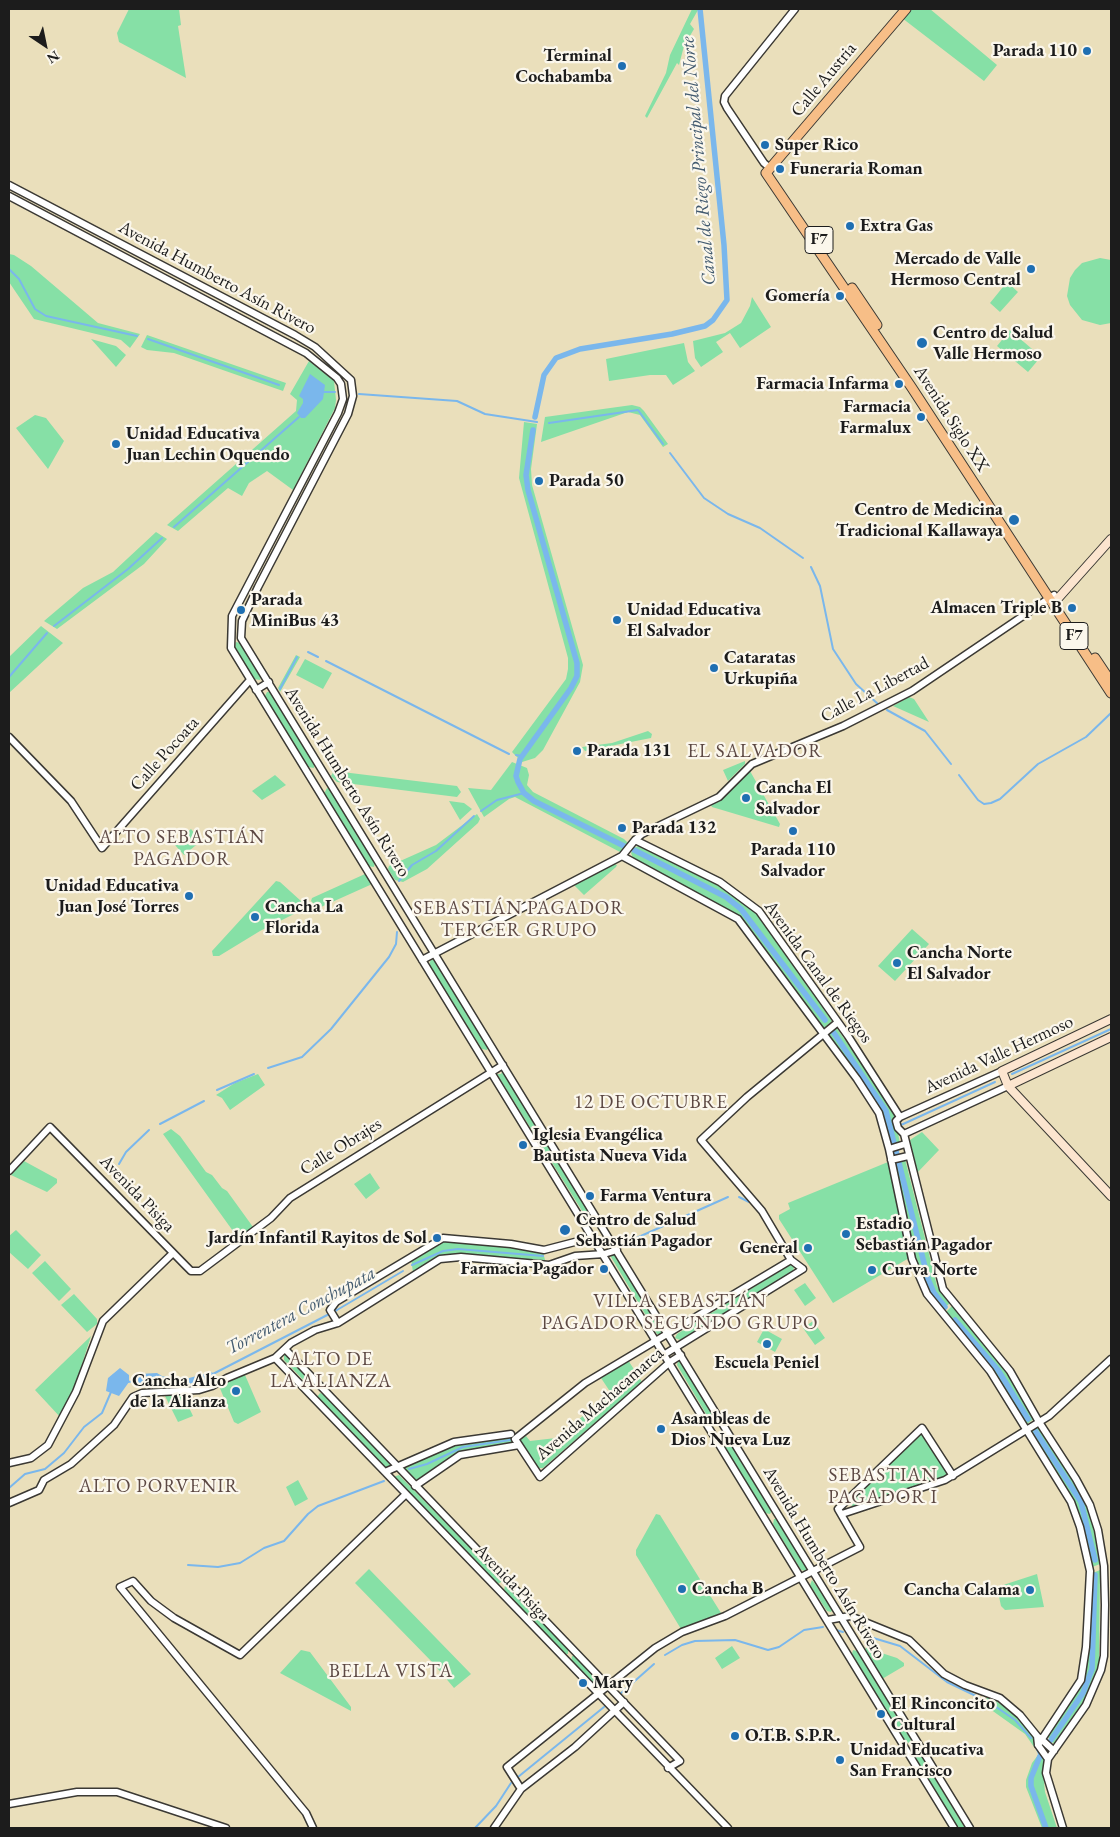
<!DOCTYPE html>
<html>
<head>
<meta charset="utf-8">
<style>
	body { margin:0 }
	#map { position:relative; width:1120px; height:1837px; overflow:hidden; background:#eadfbb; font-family:"EB Garamond",serif }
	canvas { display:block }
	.frame { position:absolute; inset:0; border:10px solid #1c1c1c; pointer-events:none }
	.north { position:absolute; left:20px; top:20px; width:50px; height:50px; -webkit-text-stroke:4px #fbf7ec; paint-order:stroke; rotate:146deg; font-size:14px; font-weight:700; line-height:20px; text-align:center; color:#1c1c1c }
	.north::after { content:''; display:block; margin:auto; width:18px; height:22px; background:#1c1c1c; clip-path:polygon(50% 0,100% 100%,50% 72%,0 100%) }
</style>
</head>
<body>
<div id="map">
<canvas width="1120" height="1837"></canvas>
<div class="frame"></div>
<div class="north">N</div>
</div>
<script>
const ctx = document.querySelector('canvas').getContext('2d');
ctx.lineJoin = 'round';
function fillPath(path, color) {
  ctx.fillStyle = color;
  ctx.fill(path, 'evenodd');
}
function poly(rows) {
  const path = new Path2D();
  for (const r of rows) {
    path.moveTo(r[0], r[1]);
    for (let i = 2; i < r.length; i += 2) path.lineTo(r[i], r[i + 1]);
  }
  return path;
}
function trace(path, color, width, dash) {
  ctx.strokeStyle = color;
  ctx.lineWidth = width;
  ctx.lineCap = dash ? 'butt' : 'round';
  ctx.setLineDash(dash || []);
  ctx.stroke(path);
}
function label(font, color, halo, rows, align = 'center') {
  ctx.font = font + ' "EB Garamond",serif';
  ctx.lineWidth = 4.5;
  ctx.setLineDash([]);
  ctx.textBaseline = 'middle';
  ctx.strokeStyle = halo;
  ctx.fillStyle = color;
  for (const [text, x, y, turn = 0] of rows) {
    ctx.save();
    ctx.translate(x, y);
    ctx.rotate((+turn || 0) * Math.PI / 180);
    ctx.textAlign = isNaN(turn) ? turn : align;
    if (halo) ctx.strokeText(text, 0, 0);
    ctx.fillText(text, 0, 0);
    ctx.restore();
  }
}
const green = poly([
	[129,9,179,9,181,25,178,26,186,78,119,42,117,33],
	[692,9,698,10,690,24,694,29,684,46,679,65,677,63,647,118,645,116,666,73,670,55],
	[909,9,930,9,997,65,984,81,902,18],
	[9,254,14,255,31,266,98,323,140,334,130,348,121,340,34,319,9,282],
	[1100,258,1111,260,1111,323,1100,325,1082,320,1070,305,1067,296,1070,278,1075,270,1082,263],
	[1007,282,1018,292,1000,312,990,303],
	[752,297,771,327,740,348,730,333,716,342,723,352,701,367,695,358,693,341,725,333,741,323,750,306],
	[1010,330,1039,355,1039,359,1028,372,997,346],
	[147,335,286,383,283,391,174,353,147,350,141,347],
	[91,339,116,346,126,355,116,367],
	[684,343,688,362,695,371,673,385,666,375,650,375,609,381,606,359],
	[309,361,334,381,336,400,335,408,293,490,267,471,249,483,242,496,228,488,178,531,167,525,296,411,297,400,290,394],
	[632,405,640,407,644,411,668,444,663,447,640,415,628,412,541,442,545,417],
	[35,415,46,418,64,441,48,469,16,428],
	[524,422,537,424,531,469,532,485,583,665,580,682,543,750,535,758,522,762,512,752,566,679,568,669,568,658,519,478],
	[156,532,167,539,144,564,57,629,44,621,83,588,113,572],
	[41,626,63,643,9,693,9,657],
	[236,642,240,643,261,676,260,680,254,679,235,647],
	[296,655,300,657,280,692,278,688],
	[305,659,332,673,323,689,296,675],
	[267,692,271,692,315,763,314,768,308,767,265,696],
	[909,697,914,699,929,722,893,706],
	[648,731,652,734,651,738,585,751,582,747,612,743],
	[745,761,745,764,728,781,723,770],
	[512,762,527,768,529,775,527,785,533,792,624,839,628,843,624,850,620,852,515,797,509,799,484,817,468,788,491,790],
	[334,771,457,786,461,792,457,797,337,782,331,776],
	[750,771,780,824,779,827,712,807,711,805,724,797],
	[275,775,286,785,262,800,252,791],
	[327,788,331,790,375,862,374,867,368,866,324,794],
	[449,801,464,803,472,809,460,820],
	[477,814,480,819,478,823,427,869,403,882,395,880,388,869,389,866,436,845],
	[191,829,201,841,184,855,174,844],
	[638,846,721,887,755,912,832,1021,824,1028,740,916,634,861,631,853,634,848],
	[614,864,617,865,616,867,584,895,574,885],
	[365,874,372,883,370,885,321,907,317,907,311,901,312,898],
	[276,881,280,882,301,901,302,910,260,931,219,956,213,956,212,951],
	[912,929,929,944,895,981,878,966],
	[431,959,435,961,488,1045,487,1050,482,1049,429,965],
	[836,1027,886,1099,894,1114,900,1143,890,1145,880,1108,828,1033],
	[503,1070,596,1223,594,1227,592,1227,497,1074,501,1074],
	[258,1074,265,1085,230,1110,222,1098,216,1095,235,1083],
	[171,1129,180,1136,206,1172,212,1175,222,1188,227,1191,253,1227,238,1238,163,1134],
	[922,1132,939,1150,917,1173,910,1140],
	[905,1159,937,1286,950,1303,941,1311,927,1289,915,1256,895,1162],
	[24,1161,57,1179,57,1183,47,1192,11,1175],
	[888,1162,909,1258,833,1303,779,1219,779,1215,790,1209,788,1203],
	[370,1173,380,1188,366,1199,354,1184],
	[16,1230,41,1255,28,1269,9,1252,9,1236],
	[444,1240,507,1246,543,1252,545,1260,544,1261,439,1258,413,1272,411,1259],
	[612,1254,615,1254,663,1333,662,1335,657,1334,611,1257],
	[45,1261,71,1289,59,1301,32,1273],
	[790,1265,794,1267,793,1271,680,1340,675,1338,677,1334],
	[805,1283,816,1298,805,1306,794,1290],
	[74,1294,97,1319,97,1324,87,1332,61,1305],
	[953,1305,1008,1373,1034,1419,1027,1424,993,1370,945,1313],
	[813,1321,825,1338,815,1345,803,1328],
	[764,1329,782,1339,775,1352,757,1342],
	[91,1336,76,1383,61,1418,35,1390],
	[284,1355,287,1355,317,1386,311,1388,284,1360],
	[628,1360,642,1382,543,1468,538,1468,521,1443,521,1439,526,1436,530,1441,556,1438,611,1393,601,1378],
	[678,1361,681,1361,718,1422,716,1425,712,1424,677,1365],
	[242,1374,245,1375,261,1412,238,1424,234,1422,219,1386],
	[320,1393,323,1394,392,1466,385,1469,317,1397],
	[183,1395,193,1416,178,1422,165,1396],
	[1039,1426,1074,1480,1090,1511,1100,1564,1092,1567,1077,1509,1031,1431],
	[722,1433,725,1434,772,1510,770,1514,765,1513,720,1439],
	[921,1434,948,1473,947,1476,852,1507,851,1501],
	[511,1436,513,1441,511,1443,461,1452,419,1480,414,1479,404,1468,403,1466,453,1446],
	[399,1475,501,1579,501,1582,498,1584,393,1477],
	[298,1480,308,1499,295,1506,286,1487],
	[656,1514,660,1515,721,1613,681,1629,636,1555,636,1550],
	[774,1519,778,1519,807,1568,806,1571,801,1570,773,1524],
	[369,1569,471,1674,454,1688,433,1663,355,1583],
	[1100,1570,1099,1662,1094,1681,1085,1700,1054,1744,1047,1736,1084,1678,1090,1636,1093,1573],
	[1037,1574,1044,1607,1005,1610,1001,1606,997,1587],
	[812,1580,833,1609,831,1612,827,1611,810,1585],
	[505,1585,509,1586,568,1649,568,1654,564,1654,504,1591],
	[732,1646,740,1658,722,1669,715,1658],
	[866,1648,897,1658,904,1663,904,1666,882,1679,864,1650],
	[301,1650,310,1652,351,1707,351,1711,280,1673],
	[853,1650,857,1651,911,1739,910,1743,905,1742,852,1654],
	[572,1656,575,1656,603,1684,602,1687,598,1689,571,1662],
	[988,1696,1016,1714,1034,1734,1038,1744,1034,1747,1025,1734,983,1704],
	[913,1749,918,1750,965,1828,958,1828,911,1753],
	[1041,1751,1046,1758,1043,1773,1045,1792,1057,1828,1042,1828,1026,1787,1026,1780,1032,1763]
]);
const water = poly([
	[310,374,325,385,323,399,305,418,301,418,297,413,303,403,303,399,299,396],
	[120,1368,129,1375,129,1382,119,1396,106,1391,108,1378],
	[157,1373,162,1376,153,1383,137,1383,135,1377,139,1374]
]);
const stream = poly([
	[9,269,19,279,35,309,46,316,137,336],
	[148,339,279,385],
	[323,392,335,392],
	[359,394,457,401,485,414,537,422],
	[549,423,638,410,663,444],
	[670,453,704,498,728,514,760,528,803,558],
	[174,527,299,417],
	[811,567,820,586,833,649,856,684,878,704],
	[54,626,128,569,162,538],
	[308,652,318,657],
	[326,661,509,754],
	[9,677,47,633],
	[280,689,297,657],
	[887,710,925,731,951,764],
	[516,755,522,756],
	[959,775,978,800,984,804,991,803,1000,799,1038,764,1086,737,1111,713],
	[481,811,497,800,524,793],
	[399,881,412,865,436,851,474,816],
	[268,1068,302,1057,331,1029,389,957,396,944,397,932],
	[1012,1074,1111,1029],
	[217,1090,254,1074],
	[160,1124,204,1101],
	[901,1125,995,1082],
	[119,1164,126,1152,149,1130],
	[739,1197,749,1202],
	[623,1244,728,1197],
	[412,1265,443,1251,458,1249,543,1256],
	[211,1375,337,1310,403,1271],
	[127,1382,137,1381],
	[409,1469,427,1464,463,1447,510,1440],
	[9,1488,25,1474,45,1469,64,1453,84,1427,102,1413,111,1392],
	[188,1565,218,1567,240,1563,264,1548,284,1541,308,1514,318,1506,384,1481],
	[836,1630,843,1632],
	[860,1634,900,1646,947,1682,976,1696],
	[665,1655,682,1645,695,1641,735,1640,768,1650,779,1647,804,1630,823,1627],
	[620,1694,654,1664],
	[989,1702,1015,1720,1031,1738],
	[1036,1747,1040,1756],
	[518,1777,604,1707],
	[475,1828,496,1806,511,1783]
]);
const canal = poly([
	[535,417,544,375,556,358,580,349,672,334,705,326,713,320,727,300,724,245,700,9],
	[533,430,526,475,528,490,577,663,577,676,571,688,520,759,516,776,518,782,524,793,534,801,624,846],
	[634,850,726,897,741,909,825,1020],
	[834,1033,886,1111,928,1279,934,1293,945,1307],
	[955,1320,998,1370,1028,1419],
	[160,1379,189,1381,211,1375],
	[1036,1432,1081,1502,1095,1560],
	[1051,1740,1083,1693,1092,1669,1095,1575],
	[1040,1756,1031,1778,1031,1786,1046,1828]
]);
const tertiary = poly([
	[770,168,764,163,727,108,724,102,725,96,795,9],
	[9,185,295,335,315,347,351,380,353,396,348,414,258,587,242,621,241,638,970,1828],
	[9,196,306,353,337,378,341,384,343,399,338,413,232,616,231,648,954,1828],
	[256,690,269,682],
	[9,737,71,801,102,848,250,680],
	[635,840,720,882,759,911,848,1036,900,1117],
	[622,856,738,919,857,1079,879,1113,889,1149,912,1259,927,1294,990,1371,1071,1502,1080,1527,1090,1571,1086,1647,1081,1680,1038,1745],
	[422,960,622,856,635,840,642,834,719,797,752,764,843,726,912,691,1054,595],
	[900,1117,896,1121,898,1128,904,1134,943,1289,1010,1371,1039,1422,1076,1479,1090,1505,1098,1530,1104,1566,1105,1605,1104,1656,1101,1670,1086,1705,1048,1759,1046,1773,1063,1828],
	[900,1117,1002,1071],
	[904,1134,1008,1086],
	[889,1149,905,1144],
	[891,1160,908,1156],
	[9,1171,50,1127,186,1266,191,1271,200,1271,271,1218,290,1198,503,1065],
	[338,1323,330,1310,336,1302,443,1238,511,1244,544,1250,594,1237],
	[285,1349,680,1761,668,1768],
	[665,1354,803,1269,791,1260,762,1211,701,1140,747,1097,838,1022],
	[681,1355,670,1362,540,1477,515,1439,585,1383,791,1260],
	[275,1358,728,1828],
	[9,1463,31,1458,48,1445,76,1392,103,1321,173,1253],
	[385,1472,454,1442,511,1434],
	[415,1486,460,1455,519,1445],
	[9,1503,39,1490,44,1480,71,1464,114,1425,133,1397,142,1393,199,1390,212,1386,227,1378,275,1358,291,1343,315,1330,338,1323,440,1259,461,1257,549,1265,575,1256,604,1254,617,1250],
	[842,1514,945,1480,1049,1416,1111,1359],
	[828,1620,850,1616,909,1640,944,1674,965,1685,1000,1698,1020,1715,1037,1736,1038,1745,1048,1759],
	[1040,1738,1054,1751],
	[521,1789,507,1767,655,1648,682,1632,725,1616,860,1547,838,1509,922,1428,953,1476],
	[9,1804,77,1792,117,1792,226,1828],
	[313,1828,306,1813,120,1587,133,1581,151,1601,174,1618,240,1655,406,1494],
	[494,1828,521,1789,575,1747,624,1702]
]);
const secondary = poly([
	[1053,604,1111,539],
	[1111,1019,1002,1071,1008,1086,1111,1196],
	[1008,1086,1111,1037]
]);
const trunk = poly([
	[906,9,766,173,912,388,1111,693],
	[852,288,877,325],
	[1095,658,1111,682]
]);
const markers = [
	[1087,51,5,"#1f6fb2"],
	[622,66,5,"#1f6fb2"],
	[765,145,5,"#1f6fb2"],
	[780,169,5,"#1f6fb2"],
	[850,226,5,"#1f6fb2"],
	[1031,269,5,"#1f6fb2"],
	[840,296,5,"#1f6fb2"],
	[922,343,6,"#1f6fb2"],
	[899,384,5,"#1f6fb2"],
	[921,417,5,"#1f6fb2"],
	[116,444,5,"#1f6fb2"],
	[539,481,5,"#1f6fb2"],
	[1014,520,6,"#1f6fb2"],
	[1072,608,5,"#1f6fb2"],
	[241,610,5,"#1f6fb2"],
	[617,620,5,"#1f6fb2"],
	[714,668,5,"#1f6fb2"],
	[577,751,5,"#1f6fb2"],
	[746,798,5,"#1f6fb2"],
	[622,828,5,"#1f6fb2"],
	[793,831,5,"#1f6fb2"],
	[189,896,5,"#1f6fb2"],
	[255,917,5,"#1f6fb2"],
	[897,963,5,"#1f6fb2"],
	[523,1145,5,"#1f6fb2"],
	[590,1196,5,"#1f6fb2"],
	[565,1230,6,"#1f6fb2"],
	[846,1234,5,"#1f6fb2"],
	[437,1238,5,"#1f6fb2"],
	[808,1248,5,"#1f6fb2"],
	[604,1269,5,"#1f6fb2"],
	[872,1270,5,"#1f6fb2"],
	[767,1344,5,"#1f6fb2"],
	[236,1391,5,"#1f6fb2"],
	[661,1429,5,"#1f6fb2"],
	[682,1589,5,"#1f6fb2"],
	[1030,1590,5,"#1f6fb2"],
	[583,1683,5,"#1f6fb2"],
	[881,1714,5,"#1f6fb2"],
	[735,1736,5,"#1f6fb2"],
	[840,1760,5,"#1f6fb2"]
];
const shields = [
	[819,240,28],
	[1074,636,28]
];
const shieldNames = [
	["F7",819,240],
	["F7",1074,636]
];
const poiNames = [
	["Parada 110",1077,51,"right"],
	["Terminal",612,56,"right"],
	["Cochabamba",612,77,"right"],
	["Super Rico",775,145],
	["Funeraria Roman",790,169],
	["Extra Gas",860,226],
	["Mercado de Valle",1021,259,"right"],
	["Hermoso Central",1021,280,"right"],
	["Gomería",830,296,"right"],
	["Centro de Salud",933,333],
	["Valle Hermoso",933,354],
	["Farmacia Infarma",889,384,"right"],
	["Farmacia",911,407,"right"],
	["Farmalux",911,428,"right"],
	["Unidad Educativa",126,434],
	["Juan Lechin Oquendo",126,455],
	["Parada 50",549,481],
	["Centro de Medicina",1003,510,"right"],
	["Tradicional Kallawaya",1003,531,"right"],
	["Parada",251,600],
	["MiniBus 43",251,621],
	["Almacen Triple B",1062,608,"right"],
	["Unidad Educativa",627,610],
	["El Salvador",627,631],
	["Cataratas",724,658],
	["Urkupiña",724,679],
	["Parada 131",587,751],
	["Cancha El",756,788],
	["Salvador",756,809],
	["Parada 132",632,828],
	["Parada 110",793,850,"center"],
	["Salvador",793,871,"center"],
	["Unidad Educativa",179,886,"right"],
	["Juan José Torres",179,907,"right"],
	["Cancha La",265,907],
	["Florida",265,928],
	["Cancha Norte",907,953],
	["El Salvador",907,974],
	["Iglesia Evangélica",533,1135],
	["Bautista Nueva Vida",533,1156],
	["Farma Ventura",600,1196],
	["Centro de Salud",576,1220],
	["Sebastián Pagador",576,1241],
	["Estadio",856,1224],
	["Sebastián Pagador",856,1245],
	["Jardín Infantil Rayitos de Sol",427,1238,"right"],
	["General",798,1248,"right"],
	["Farmacia Pagador",594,1269,"right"],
	["Curva Norte",882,1270],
	["Escuela Peniel",767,1363,"center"],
	["Cancha Alto",226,1381,"right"],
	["de la Alianza",226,1402,"right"],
	["Asambleas de",671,1419],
	["Dios Nueva Luz",671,1440],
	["Cancha B",692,1589],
	["Cancha Calama",1020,1590,"right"],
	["Mary",593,1683],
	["El Rinconcito",891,1704],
	["Cultural",891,1725],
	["O.T.B. S.P.R.",745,1736],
	["Unidad Educativa",850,1750],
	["San Francisco",850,1771]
];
const streetNames = [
	["Calle Austria",824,80,-50],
	["Avenida Humberto Asín Rivero",217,278,28],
	["Avenida Siglo XX",951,419,57],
	["Calle La Libertad",875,690,-28],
	["Calle Pocoata",165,754,-48],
	["Avenida Humberto Asín Rivero",347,782,58],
	["Avenida Canal de Riegos",818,972,54],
	["Avenida Valle Hermoso",999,1055,-25],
	["Calle Obrajes",341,1147,-32],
	["Avenida Pisiga",137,1194,46],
	["Avenida Machacamarca",600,1404,-41],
	["Avenida Humberto Asín Rivero",824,1563,59],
	["Avenida Pisiga",512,1583,46]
];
const waterNames = [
	["Canal de Riego Principal del Norte",699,161,-95],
	["Torrentera Conchupata",301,1311,-28]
];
const neighbourhoodNames = [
	["EL SALVADOR",755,752],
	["ALTO SEBASTIÁN",182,838],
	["PAGADOR",182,860],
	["SEBASTIÁN PAGADOR",519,909],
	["TERCER GRUPO",519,931],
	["12 DE OCTUBRE",651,1103],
	["VILLA SEBASTIÁN",680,1302],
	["PAGADOR SEGUNDO GRUPO",680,1324],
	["ALTO DE",331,1360],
	["LA ALIANZA",331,1382],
	["SEBASTIAN",883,1476],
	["PAGADOR I",883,1498],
	["ALTO PORVENIR",159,1487],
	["BELLA VISTA",391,1672]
];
fillPath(green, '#86e0a6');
fillPath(water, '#7ab7ec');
trace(stream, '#7ab7ec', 2);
trace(canal, '#7ab7ec', 5.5);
trace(tertiary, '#3b3934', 9);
trace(secondary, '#3b3934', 10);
trace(trunk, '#3b3934', 11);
trace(tertiary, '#fff', 6);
trace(secondary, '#fce5cf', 8);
trace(trunk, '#f7be87', 9);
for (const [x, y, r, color] of markers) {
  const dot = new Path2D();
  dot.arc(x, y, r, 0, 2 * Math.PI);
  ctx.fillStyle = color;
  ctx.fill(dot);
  trace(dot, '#fbf7ec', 2);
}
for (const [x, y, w] of shields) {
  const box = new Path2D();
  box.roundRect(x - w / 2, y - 13.5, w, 27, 4);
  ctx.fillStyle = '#fbf7ec';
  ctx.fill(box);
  trace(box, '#1c1c1c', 1);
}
label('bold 16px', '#1c1c1c', null, shieldNames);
label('bold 18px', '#1c1c1c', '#fbf7ec', poiNames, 'left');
label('18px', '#1c1c1c', '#fbf7ec', streetNames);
label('italic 19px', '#425a6f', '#fbf7ec', waterNames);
ctx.letterSpacing = '1px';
label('19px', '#5c4843', '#fbf7ec', neighbourhoodNames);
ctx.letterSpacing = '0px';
</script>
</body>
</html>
